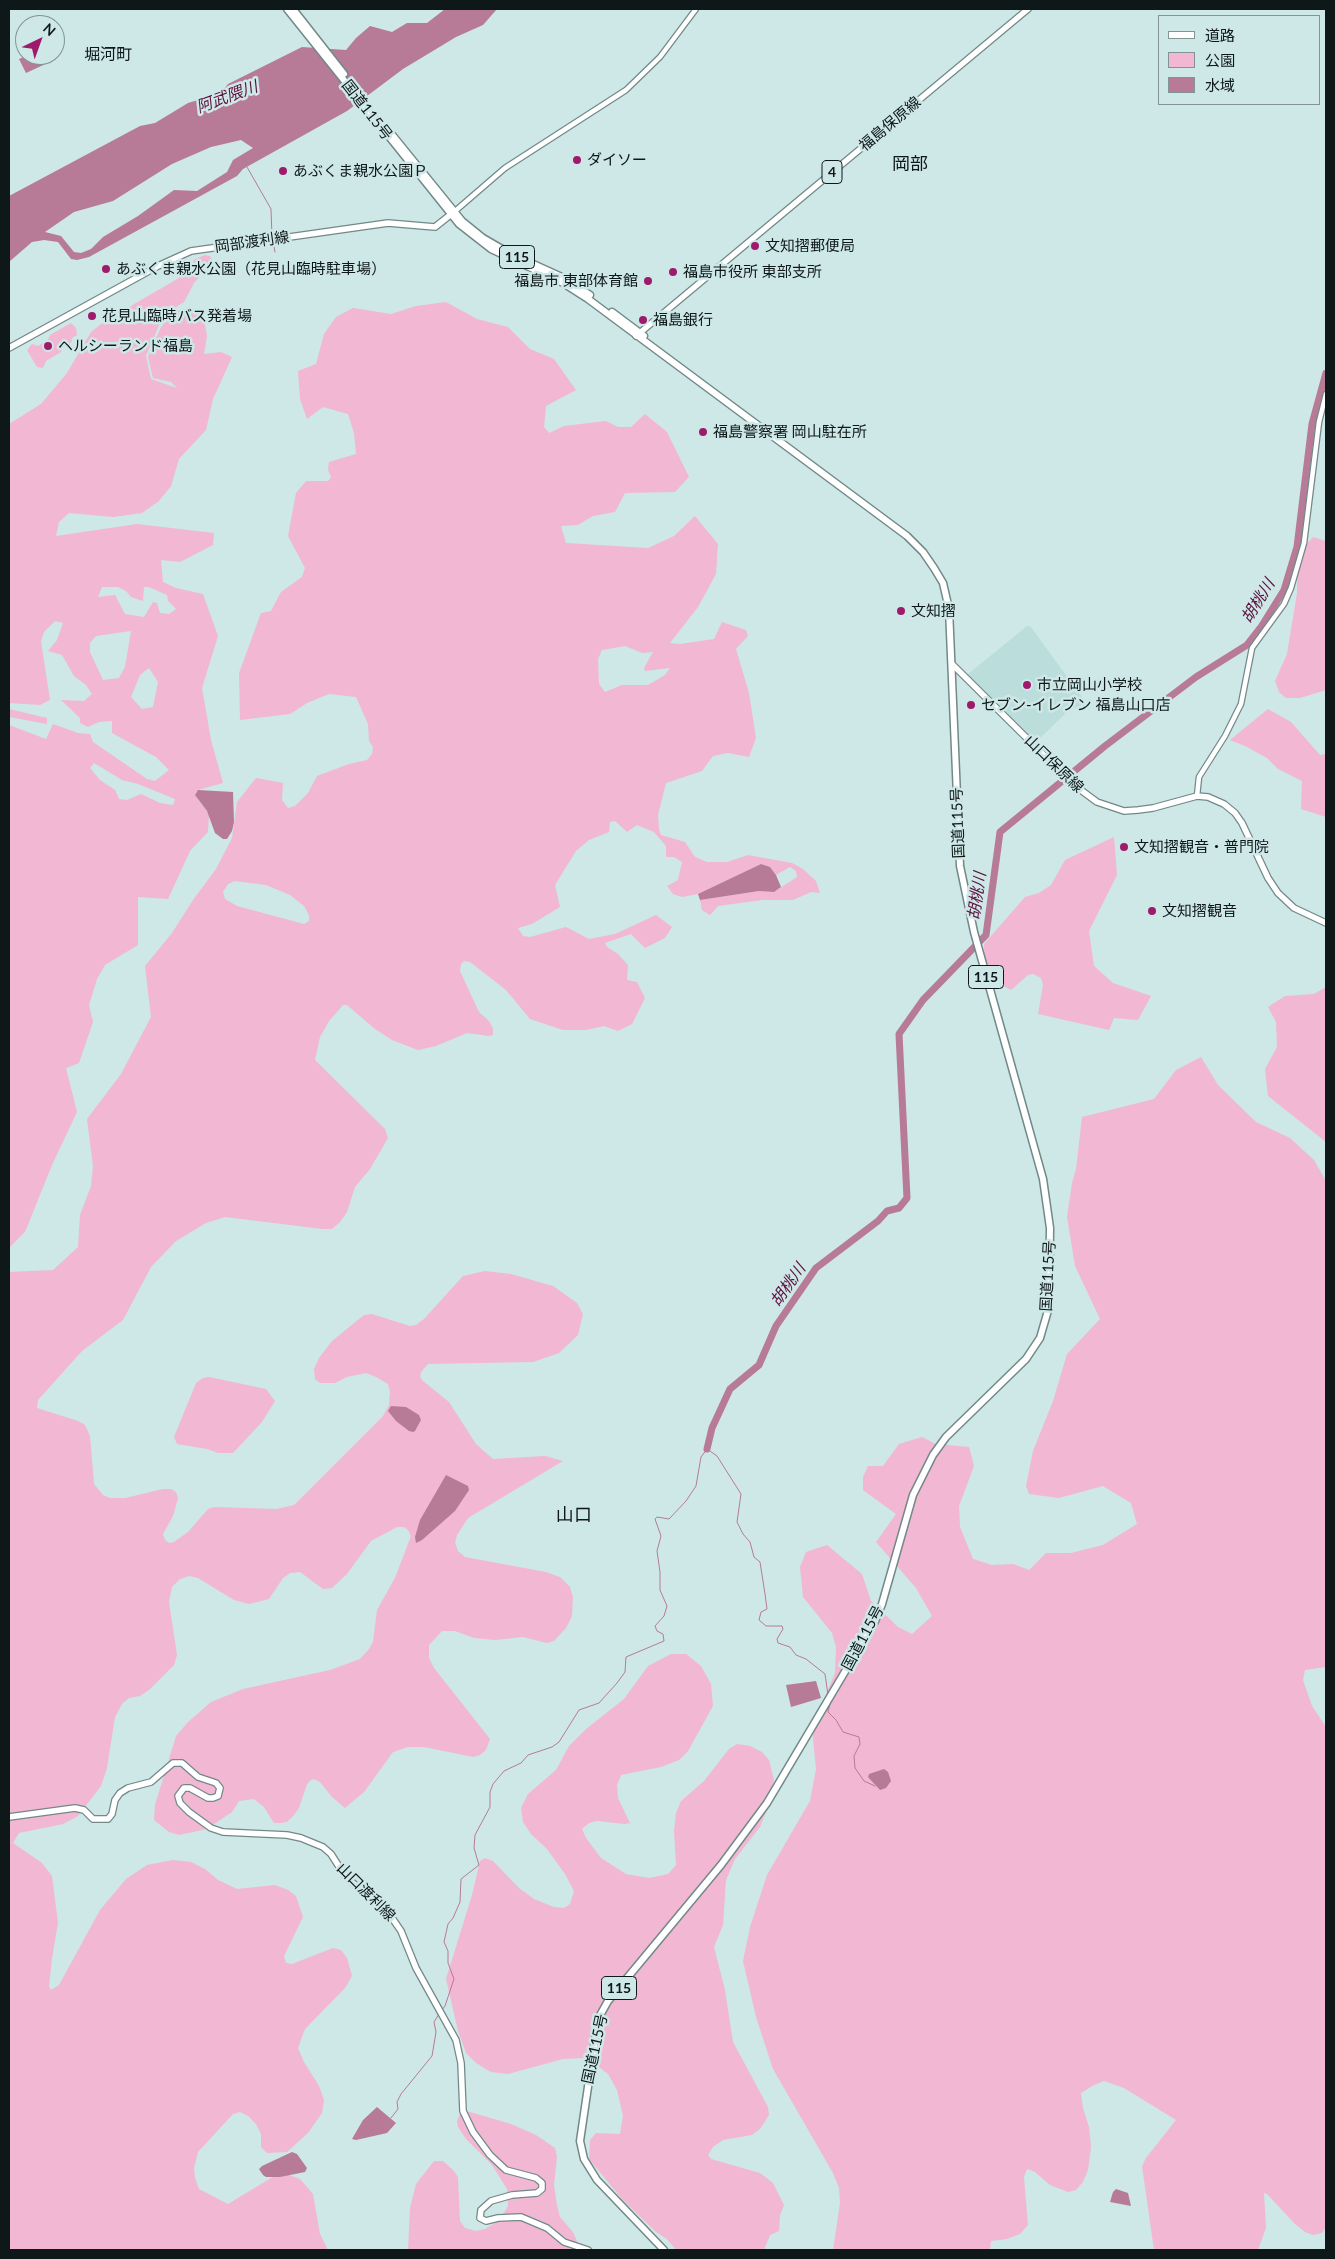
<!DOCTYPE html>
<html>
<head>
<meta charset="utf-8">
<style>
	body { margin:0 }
	#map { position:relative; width:1335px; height:2259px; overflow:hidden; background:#cee7e7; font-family:Lato,"Noto Sans JP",sans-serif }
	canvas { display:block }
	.frame { position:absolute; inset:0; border:10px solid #0f1818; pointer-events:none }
	.legend { position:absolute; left:1158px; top:15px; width:162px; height:90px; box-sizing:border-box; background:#cee7e7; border:1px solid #829494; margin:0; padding:6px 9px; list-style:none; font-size:15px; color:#0f1818 }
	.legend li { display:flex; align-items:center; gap:10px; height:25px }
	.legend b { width:25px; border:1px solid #829494 }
	.north { position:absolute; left:15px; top:15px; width:50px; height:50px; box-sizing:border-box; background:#cee7e7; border:1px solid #829494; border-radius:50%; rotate:42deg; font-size:14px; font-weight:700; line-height:20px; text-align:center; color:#0f1818 }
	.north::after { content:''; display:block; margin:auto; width:18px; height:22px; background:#9e1a6b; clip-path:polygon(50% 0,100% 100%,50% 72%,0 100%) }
</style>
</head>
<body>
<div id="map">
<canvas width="1335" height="2259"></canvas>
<div class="frame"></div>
<ul class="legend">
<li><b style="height:6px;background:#fff"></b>道路</li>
<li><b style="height:14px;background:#f2b7d2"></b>公園</li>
<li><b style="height:14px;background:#b77a97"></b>水域</li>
</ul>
<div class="north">N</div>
</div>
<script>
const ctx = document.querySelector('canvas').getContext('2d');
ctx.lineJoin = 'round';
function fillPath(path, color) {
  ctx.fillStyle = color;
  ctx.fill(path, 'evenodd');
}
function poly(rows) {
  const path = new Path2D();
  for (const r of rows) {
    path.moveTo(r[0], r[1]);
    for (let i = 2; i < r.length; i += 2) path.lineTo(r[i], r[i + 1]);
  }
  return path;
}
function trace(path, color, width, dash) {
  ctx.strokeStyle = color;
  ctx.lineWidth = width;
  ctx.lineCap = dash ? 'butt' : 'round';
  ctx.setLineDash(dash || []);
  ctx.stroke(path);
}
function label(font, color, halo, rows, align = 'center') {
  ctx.font = font + ' Lato,"Noto Sans JP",sans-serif';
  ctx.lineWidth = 5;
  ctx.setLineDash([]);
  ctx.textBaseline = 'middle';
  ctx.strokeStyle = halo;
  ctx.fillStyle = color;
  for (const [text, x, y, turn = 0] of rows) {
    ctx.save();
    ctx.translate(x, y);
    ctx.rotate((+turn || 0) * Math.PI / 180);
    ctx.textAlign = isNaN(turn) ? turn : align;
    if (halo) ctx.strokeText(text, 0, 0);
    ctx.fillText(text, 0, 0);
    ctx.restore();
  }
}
const built = poly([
	[1027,626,1030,626,1085,701,1083,705,1068,711,1038,740,1034,739,967,675]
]);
const green = poly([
	[205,255,210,256,213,261,194,283,184,302,168,312,160,323,146,356,151,379,177,388,171,382,153,378,148,357,161,327,173,313,182,309,189,309,204,319,207,336,204,354,221,352,232,357,213,399,206,430,179,459,171,486,159,501,142,513,113,517,69,513,59,522,56,536,137,524,214,533,213,545,180,562,161,560,163,582,176,588,203,594,218,636,202,688,211,740,223,783,198,790,195,795,209,814,208,832,190,851,168,899,138,897,138,945,105,965,97,979,89,1005,93,1022,79,1063,66,1068,77,1112,52,1165,25,1232,9,1248,9,725,46,739,53,724,78,733,90,734,93,742,147,779,155,781,169,770,156,757,112,733,112,721,99,722,88,727,80,723,80,718,61,700,84,701,92,694,86,685,74,676,62,655,48,651,57,640,63,623,55,621,44,632,41,641,50,700,40,705,9,703,9,424,41,404,67,373,91,332,105,321,179,278,195,259],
	[102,587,118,587,126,591,131,597,143,601,144,587,149,587,167,595,168,601,176,609,169,614,160,613,157,603,153,602,144,617,125,614,115,595,98,597],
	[131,631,125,667,119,678,103,680,90,652,90,643,96,636],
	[149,668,158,682,153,707,142,709,131,697,140,675],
	[94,763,122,780,138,784,175,799,173,805,160,803,141,794,127,800,119,799,115,790,100,780,90,768],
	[446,302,477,319,508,327,530,349,554,359,576,390,546,406,544,427,549,433,564,426,606,421,618,427,631,427,645,414,667,432,689,477,675,492,625,493,615,512,593,516,578,525,561,526,566,543,648,548,674,536,695,516,718,544,716,574,698,607,670,643,680,644,714,639,722,622,746,630,748,636,736,649,749,693,756,738,749,757,728,753,713,756,702,771,666,783,658,815,659,829,661,835,685,842,695,857,707,862,727,862,748,855,792,863,803,869,816,881,820,893,811,892,793,900,762,900,718,906,710,915,702,910,700,900,759,891,774,892,797,877,796,871,790,867,776,875,770,867,761,864,698,894,682,897,673,894,667,886,678,880,682,862,674,857,666,857,666,846,654,832,637,825,627,832,615,821,610,822,609,832,589,840,576,851,555,885,560,907,532,924,518,928,523,936,530,937,566,927,589,939,615,934,656,915,672,927,665,938,645,948,631,934,605,943,607,947,618,954,628,965,627,980,637,982,645,998,632,1024,618,1031,604,1026,586,1030,563,1030,530,1019,506,990,470,962,464,961,461,964,460,971,479,1012,489,1021,493,1029,493,1035,489,1036,467,1033,436,1046,418,1050,392,1040,375,1029,347,1005,343,1005,329,1021,320,1037,315,1060,385,1129,388,1138,370,1169,355,1187,347,1212,340,1222,332,1229,322,1229,225,1217,206,1223,176,1241,151,1267,123,1320,82,1351,38,1400,37,1408,78,1421,85,1425,90,1436,94,1484,103,1495,110,1498,125,1498,163,1489,171,1489,176,1492,178,1498,173,1516,163,1534,165,1540,169,1543,174,1542,188,1532,208,1509,214,1507,277,1509,294,1505,383,1416,389,1405,390,1392,388,1384,376,1377,366,1373,347,1377,335,1383,320,1383,315,1379,314,1369,319,1358,332,1341,364,1315,372,1314,410,1326,416,1325,424,1319,463,1276,485,1271,511,1274,553,1286,577,1303,583,1314,578,1335,559,1353,533,1362,428,1364,421,1372,420,1377,423,1381,449,1402,476,1444,493,1459,545,1456,563,1461,468,1518,457,1535,455,1543,458,1551,465,1557,546,1572,560,1577,570,1587,573,1597,572,1616,566,1628,554,1641,547,1643,523,1637,495,1640,474,1638,455,1631,442,1631,429,1645,429,1658,434,1668,490,1739,486,1750,480,1755,473,1757,424,1747,408,1747,393,1752,364,1792,345,1808,332,1797,320,1782,314,1779,311,1780,307,1784,299,1808,294,1815,287,1822,281,1823,274,1823,264,1807,254,1799,239,1801,232,1812,207,1829,179,1835,169,1832,154,1820,155,1805,176,1736,188,1722,211,1702,243,1689,330,1670,360,1659,369,1649,373,1642,377,1610,395,1578,411,1536,408,1530,404,1527,397,1527,371,1541,347,1574,332,1588,323,1589,300,1572,290,1573,283,1578,269,1599,249,1604,234,1600,198,1578,189,1576,180,1579,172,1587,169,1602,177,1655,174,1665,149,1690,140,1696,129,1698,122,1704,115,1717,107,1768,101,1786,78,1816,63,1824,19,1833,13,1843,42,1863,52,1876,58,1923,52,1958,49,1987,51,1990,59,1985,100,1910,126,1879,147,1865,173,1860,191,1862,205,1869,218,1880,237,1889,275,1885,288,1890,296,1896,303,1917,284,1956,286,1963,292,1964,333,1948,341,1950,347,1958,352,1976,345,1988,305,2029,298,2048,304,2062,319,2086,324,2100,322,2113,308,2133,287,2152,267,2153,261,2147,261,2134,256,2124,248,2116,240,2112,233,2114,198,2152,194,2168,195,2178,199,2189,228,2204,281,2172,300,2179,313,2194,320,2234,328,2250,9,2250,9,1272,53,1270,78,1247,80,1215,91,1186,93,1166,87,1119,121,1074,151,1017,145,966,172,933,193,900,216,869,232,838,237,802,256,778,283,783,282,800,288,808,295,806,308,793,317,776,349,764,367,760,372,754,373,747,369,741,368,724,356,697,329,694,307,703,290,714,240,720,239,673,261,613,271,611,281,592,302,577,305,568,288,536,296,493,306,481,328,481,331,477,328,470,329,462,356,454,354,433,348,414,323,407,307,419,300,399,298,371,316,364,324,334,336,317,353,308,391,314,416,306],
	[625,646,642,653,653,652,644,668,645,671,670,668,665,675,648,685,622,685,605,692,599,684,598,659,602,650],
	[235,881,266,885,290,895,304,906,309,915,309,921,304,924,237,906,225,899,223,892,228,884],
	[71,323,76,328,77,335,72,338,71,343,62,348,61,352,46,361,43,368,37,367,27,350,32,344,38,346,48,340,50,335],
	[1313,537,1326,541,1326,690,1300,698,1286,698,1279,692,1275,681,1287,654,1297,593,1297,555],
	[9,706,9,709,47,718,47,724,9,717],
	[1268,709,1291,722,1320,755,1326,754,1326,817,1301,809,1302,781,1278,769,1267,758,1245,746,1230,740],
	[1114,837,1117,875,1089,931,1094,966,1113,983,1151,996,1138,1020,1114,1018,1109,1030,1038,1014,1043,985,1041,978,1033,974,1028,975,1011,990,1005,987,984,959,984,944,1025,897,1039,893,1051,885,1065,860],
	[1326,987,1326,1142,1268,1096,1265,1069,1277,1047,1276,1022,1268,1007,1285,996,1314,994],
	[1201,1057,1218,1085,1256,1122,1290,1138,1314,1160,1326,1181,1326,1667,1305,1670,1303,1680,1312,1706,1326,1727,1326,2227,1322,2233,1313,2235,1305,2232,1295,2224,1267,2194,1264,2193,1266,2228,1258,2250,1154,2250,1142,2166,1146,2158,1176,2120,1124,2088,1104,2081,1094,2085,1081,2093,1083,2108,1089,2127,1091,2147,1088,2170,1083,2182,1076,2190,1068,2192,1050,2185,1035,2172,1028,2169,1026,2171,1024,2177,1028,2225,1020,2234,1007,2239,991,2241,990,2250,833,2250,840,2203,839,2188,833,2173,773,2069,756,2017,743,1961,750,1927,767,1875,810,1801,816,1769,812,1728,835,1673,836,1647,832,1633,803,1597,800,1567,806,1552,827,1545,862,1574,871,1601,898,1627,912,1634,932,1616,916,1588,876,1542,896,1514,863,1490,863,1477,868,1466,883,1466,899,1444,922,1437,936,1444,969,1447,974,1466,959,1506,960,1527,973,1559,992,1565,1013,1564,1029,1570,1046,1553,1071,1553,1103,1545,1137,1524,1131,1503,1103,1486,1059,1498,1029,1494,1026,1486,1033,1451,1053,1401,1067,1354,1100,1319,1075,1266,1067,1217,1072,1183,1076,1169,1082,1117,1154,1099,1176,1070],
	[209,1377,266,1389,275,1401,262,1422,233,1453,218,1453,207,1449,177,1444,174,1437,196,1383,203,1378],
	[671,1654,686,1654,701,1666,711,1684,713,1706,688,1751,679,1760,661,1767,621,1775,617,1785,618,1798,630,1823,625,1824,597,1821,589,1823,582,1829,586,1838,601,1858,626,1874,649,1878,668,1874,676,1865,674,1831,676,1813,681,1801,704,1781,729,1749,737,1744,750,1746,762,1752,769,1760,774,1780,769,1804,760,1827,735,1859,726,1880,723,1925,714,1947,725,1990,733,2042,768,2107,769,2115,760,2129,752,2135,723,2140,713,2147,708,2155,711,2159,760,2173,773,2183,784,2205,780,2215,779,2231,770,2235,764,2250,676,2250,667,2239,656,2232,622,2199,589,2159,590,2140,596,2133,620,2134,623,2116,617,2090,608,2074,595,2064,582,2058,563,2059,508,2074,491,2072,476,2063,466,2053,458,2031,446,1979,472,1895,480,1861,485,1858,493,1861,519,1888,534,1899,554,1907,564,1908,570,1904,574,1891,565,1874,547,1849,531,1834,523,1822,521,1808,528,1794,556,1770,569,1746,586,1729,624,1699,648,1666],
	[461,2111,470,2112,511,2124,536,2135,555,2148,557,2157,554,2185,557,2205,560,2217,573,2232,581,2250,408,2250,410,2208,416,2184,434,2161,443,2161,454,2171,458,2177,460,2221,465,2228,476,2231,485,2229,500,2220,508,2206,507,2189,492,2165,466,2139,458,2127,457,2121]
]);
const water = poly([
	[445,9,497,9,483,25,456,37,403,69,347,111,243,169,237,176,89,257,77,260,71,259,58,242,44,240,32,242,9,262,9,196,140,126,155,123,188,103,221,93,228,84,302,47,346,50,356,38,370,26,392,32,407,23,427,23],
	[241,140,253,148,233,160,227,172,197,191,174,190,138,216,103,237,91,249,81,253,74,252,61,236,45,232,74,212,113,201,172,164,211,147],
	[28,55,50,55,52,61,26,73,19,59],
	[198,790,233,792,234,822,232,831,227,839,223,839,215,833,207,811,195,795],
	[761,864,770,867,776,875,781,887,774,892,759,891,700,900,698,894],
	[391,1406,406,1407,419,1415,421,1420,415,1431,413,1432,409,1431,396,1421,388,1411],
	[446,1475,468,1486,469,1490,455,1511,422,1540,416,1543,415,1537,420,1520],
	[816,1681,821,1698,791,1707,786,1685],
	[884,1769,888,1772,891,1781,886,1788,880,1790,868,1777,869,1774],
	[377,2107,396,2123,387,2133,356,2140,352,2139,363,2120],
	[292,2152,297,2154,307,2168,305,2172,280,2177,266,2177,263,2175,259,2169,262,2166],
	[1116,2189,1128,2193,1131,2206,1110,2202,1113,2192]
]);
const stream = poly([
	[247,167,271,209,272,237],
	[273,241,275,252],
	[830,1704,828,1712,836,1720,843,1732,859,1737,860,1744,854,1756,855,1768,864,1781,875,1786],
	[441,2011,445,2006,454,1979,448,1963,448,1951,444,1942,448,1924,453,1918,460,1902,461,1879,479,1865,474,1848,475,1835,490,1807,490,1792,493,1784,504,1771,521,1763,528,1755,552,1747,559,1742,579,1710,599,1703,617,1683,625,1672,626,1657,664,1641,663,1634,657,1631,655,1626,664,1616,667,1606,660,1590,660,1572,657,1551,661,1536,655,1519,657,1517,669,1519,686,1501,696,1486,701,1457,707,1449,717,1456,741,1494,737,1522,743,1534,750,1542,754,1557,760,1562,765,1594,767,1609,761,1612,759,1620,766,1626,782,1626,783,1629,777,1639,778,1643,790,1647,796,1655,806,1659,825,1674,828,1695],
	[391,2118,398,2109,397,2102,401,2094,432,2056,436,2032,434,2022,439,2014]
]);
const river = poly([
	[707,1449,712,1428,730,1389,759,1365,776,1326,816,1268,878,1221,887,1211,899,1208,907,1198,899,1034,923,1000,986,935,1000,832,1105,746,1159,705,1196,677,1247,645,1261,627,1284,590,1297,547,1312,424,1326,373]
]);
const minor = poly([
	[454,212,505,168,626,90,660,57,696,9],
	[1197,796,1199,777,1225,736,1241,704,1252,648,1284,604,1291,588,1304,543,1319,422,1326,394]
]);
const major = poly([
	[636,336,1028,9],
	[9,348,158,266,191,251,388,223,435,227,454,212],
	[952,664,1074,785,1097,802,1124,811,1138,810,1153,808,1197,796,1208,797,1224,804,1235,813,1242,823,1268,878,1278,893,1294,908,1326,923],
	[9,1817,75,1808,84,1810,93,1819,108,1819,112,1814,115,1800,120,1793,128,1788,151,1782,173,1763,182,1763,198,1777,216,1783,220,1788,218,1796,213,1798,208,1798,190,1788,184,1788,178,1796,180,1803,189,1812,211,1828,223,1832,287,1835,301,1838,323,1847,331,1854,345,1876,390,1915,401,1931,416,1968,456,2040,461,2063,463,2111,473,2132,490,2155,506,2170,536,2178,542,2183,542,2189,537,2193,512,2195,491,2201,481,2210,480,2218,486,2221,498,2218,521,2217,547,2228,564,2242,588,2250]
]);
const highway = poly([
	[287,9,459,224,491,249,563,283,588,299,907,536,923,552,934,568,943,583,949,609,960,866,974,932,1043,1179,1050,1228,1049,1307,1040,1338,1026,1359,946,1437,933,1455,913,1495,882,1604,875,1621,767,1803,721,1865,608,2001,598,2019,580,2141,584,2159,597,2180,664,2250],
	[293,9,344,74],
	[389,131,462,221,483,238,502,249],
	[520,258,564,278,590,295],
	[612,312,644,336]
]);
const markers = [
	[577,160,5,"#9e1a6b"],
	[283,171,5,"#9e1a6b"],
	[755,246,5,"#9e1a6b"],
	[106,269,5,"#9e1a6b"],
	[673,272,5,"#9e1a6b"],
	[648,281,5,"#9e1a6b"],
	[92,316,5,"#9e1a6b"],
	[643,320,5,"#9e1a6b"],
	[48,346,5,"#9e1a6b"],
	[703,432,5,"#9e1a6b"],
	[901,611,5,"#9e1a6b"],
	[1027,685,5,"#9e1a6b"],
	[971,705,5,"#9e1a6b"],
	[1124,847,5,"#9e1a6b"],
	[1152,911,5,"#9e1a6b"]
];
const shields = [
	[832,172,20],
	[517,257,35],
	[986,977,35],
	[619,1988,35]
];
const shieldNames = [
	["4",832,172],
	["115",517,257],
	["115",986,977],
	["115",619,1988]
];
const streetNames = [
	["国道115号",367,110,52],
	["福島保原線",890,124,-40],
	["岡部渡利線",252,242,-8],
	["山口保原線",1054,764,44],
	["国道115号",958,823,-92],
	["国道115号",1048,1276,-87],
	["国道115号",863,1638,-62],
	["山口渡利線",366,1892,45],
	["国道115号",595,2049,-78]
];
const poiNames = [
	["ダイソー",587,160],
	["あぶくま親水公園Ｐ",293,171],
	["文知摺郵便局",765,246],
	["あぶくま親水公園（花見山臨時駐車場）",116,269],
	["福島市役所 東部支所",683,272],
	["福島市 東部体育館",638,281,"right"],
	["花見山臨時バス発着場",102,316],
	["福島銀行",653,320],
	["ヘルシーランド福島",58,346],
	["福島警察署 岡山駐在所",713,432],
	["文知摺",911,611],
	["市立岡山小学校",1037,685],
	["セブン-イレブン 福島山口店",981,705],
	["文知摺観音・普門院",1134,847],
	["文知摺観音",1162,911]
];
const neighbourhoodNames = [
	["堀河町",108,55]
];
const waterNames = [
	["阿武隈川",227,97,-20],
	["胡桃川",1258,601,-58],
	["胡桃川",977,896,-82],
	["胡桃川",788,1285,-55]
];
const quarterNames = [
	["岡部",910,164],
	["山口",574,1515]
];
fillPath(built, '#bbdedd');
fillPath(green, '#f2b7d2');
fillPath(water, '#b77a97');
trace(stream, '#b77a97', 1);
trace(river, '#b77a97', 7);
trace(minor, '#728988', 7);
trace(major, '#728988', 8);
trace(highway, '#728988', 9);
trace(minor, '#fff', 4.5);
trace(major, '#fff', 5.5);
trace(highway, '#fff', 6);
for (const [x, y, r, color] of markers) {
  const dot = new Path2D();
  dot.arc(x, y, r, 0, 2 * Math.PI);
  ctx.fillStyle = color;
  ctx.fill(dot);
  trace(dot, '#cee7e7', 2);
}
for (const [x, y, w] of shields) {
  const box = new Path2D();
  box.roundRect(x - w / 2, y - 11.5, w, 23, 4);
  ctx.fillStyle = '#cee7e7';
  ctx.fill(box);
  trace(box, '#0f1818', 1);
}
label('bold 14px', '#0f1818', null, shieldNames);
label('15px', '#0f1818', '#cee7e7', streetNames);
label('15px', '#0f1818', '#cee7e7', poiNames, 'left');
label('16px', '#0f1818', '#cee7e7', neighbourhoodNames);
label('italic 16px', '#5b113d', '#cee7e7', waterNames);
label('18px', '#0f1818', '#cee7e7', quarterNames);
</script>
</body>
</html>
